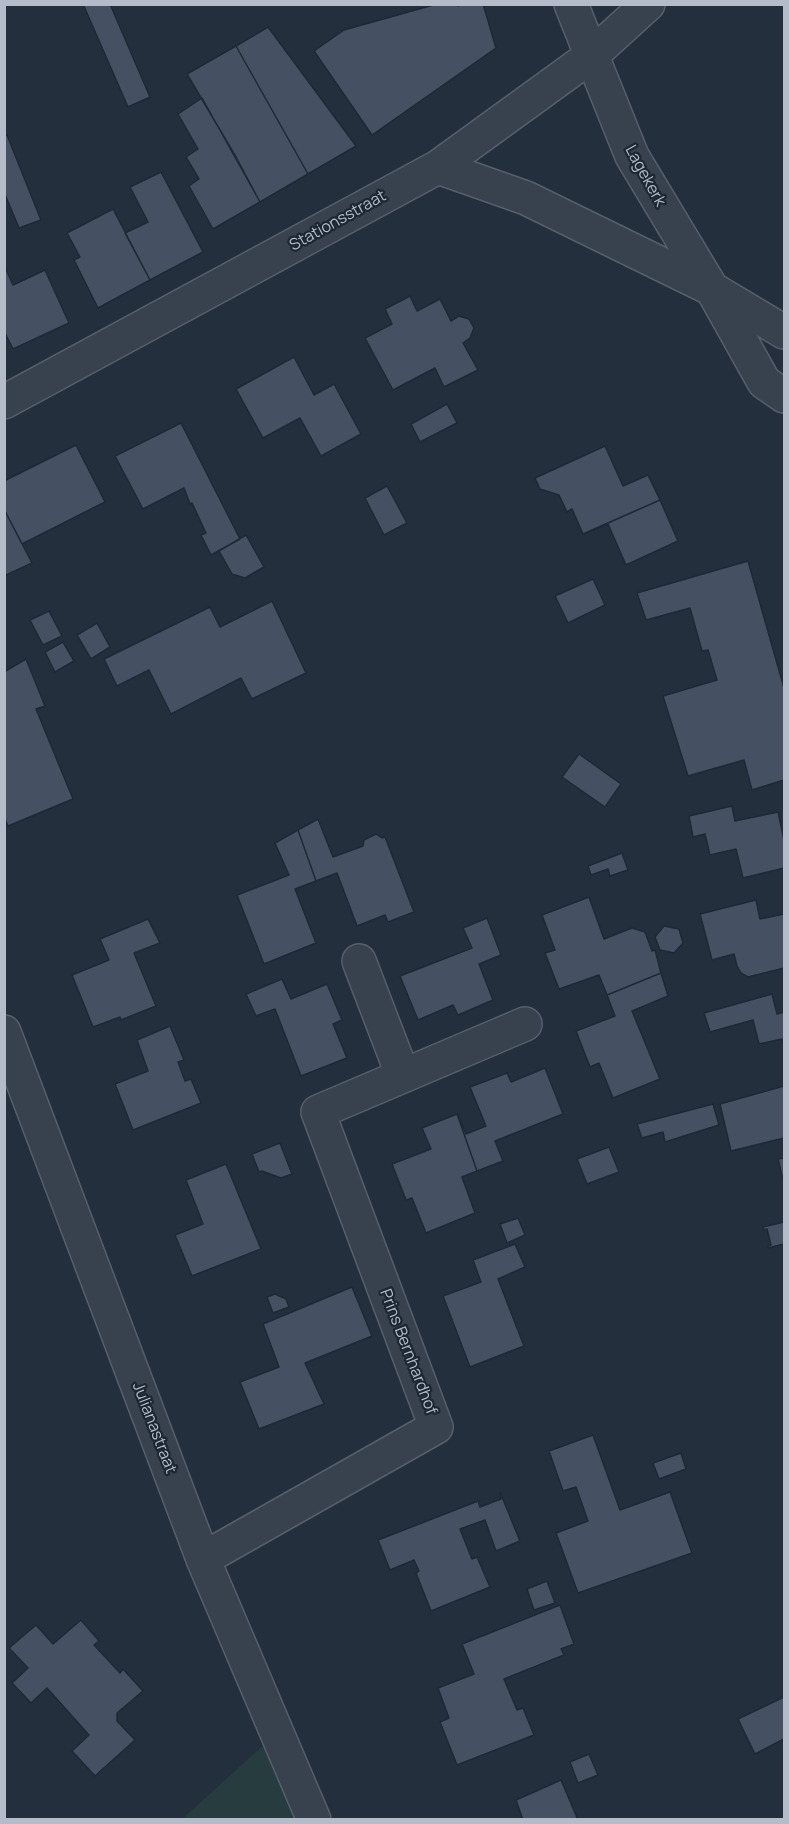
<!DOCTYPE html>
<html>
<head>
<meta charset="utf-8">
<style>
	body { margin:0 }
	#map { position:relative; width:789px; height:1824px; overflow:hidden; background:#242f3e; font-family:Manrope,sans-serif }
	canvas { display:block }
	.frame { position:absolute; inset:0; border:6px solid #b4bcc9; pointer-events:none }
</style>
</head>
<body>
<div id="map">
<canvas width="789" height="1824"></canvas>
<div class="frame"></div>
</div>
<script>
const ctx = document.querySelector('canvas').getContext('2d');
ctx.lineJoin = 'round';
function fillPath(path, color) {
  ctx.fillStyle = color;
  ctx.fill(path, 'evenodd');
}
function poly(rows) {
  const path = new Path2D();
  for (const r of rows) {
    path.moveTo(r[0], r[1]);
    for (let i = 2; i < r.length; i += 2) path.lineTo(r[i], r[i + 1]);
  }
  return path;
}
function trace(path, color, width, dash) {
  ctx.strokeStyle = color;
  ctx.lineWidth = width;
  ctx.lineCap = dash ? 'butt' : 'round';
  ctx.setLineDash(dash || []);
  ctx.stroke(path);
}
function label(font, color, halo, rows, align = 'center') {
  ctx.font = font + ' Manrope,sans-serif';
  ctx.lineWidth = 4.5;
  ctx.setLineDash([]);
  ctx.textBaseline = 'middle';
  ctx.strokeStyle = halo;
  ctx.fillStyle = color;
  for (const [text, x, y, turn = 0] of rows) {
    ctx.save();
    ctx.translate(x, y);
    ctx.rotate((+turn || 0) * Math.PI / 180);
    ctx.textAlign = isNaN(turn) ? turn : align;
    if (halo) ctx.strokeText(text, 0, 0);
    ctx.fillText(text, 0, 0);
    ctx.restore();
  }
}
const green = poly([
	[266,1743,297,1820,181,1820]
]);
const building = poly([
	[83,4,110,4,150,97,128,107,83,4],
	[437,4,457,4,458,6,461,4,483,4,496,48,372,135,314,51,344,30,437,4],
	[268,27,356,146,308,174,236,46,268,27],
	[236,46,308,174,260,202,236,157,187,74,236,46],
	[202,98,260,202,213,229,189,186,199,179,186,157,198,149,178,114,202,98],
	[7,135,41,220,19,228,4,192,4,136,7,135],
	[161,172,203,252,150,280,125,233,148,222,130,187,161,172],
	[113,209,150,280,98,308,74,260,80,257,67,233,113,209],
	[4,265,13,285,45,270,69,323,13,349,4,331,4,265],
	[410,296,417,311,440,299,451,321,459,316,469,319,474,328,470,338,463,343,478,370,444,387,435,368,393,390,365,338,392,324,385,309,410,296],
	[294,357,314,395,334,384,361,434,321,456,300,418,263,438,236,389,294,357],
	[447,404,457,423,420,442,411,424,447,404],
	[181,423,240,539,211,555,201,535,206,533,192,503,190,504,184,488,143,509,115,456,181,423],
	[76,445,105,502,22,544,4,509,4,481,76,445],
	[605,446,623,486,648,475,660,500,583,534,572,509,567,512,559,495,540,489,535,478,605,446],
	[387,486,407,523,384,535,365,498,387,486],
	[660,500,678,541,626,565,608,524,583,534,660,500],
	[4,509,32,563,4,576,4,509],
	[246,535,264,567,245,578,232,574,219,551,246,535],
	[748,561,784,688,784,780,752,790,744,760,688,776,663,696,717,680,708,650,702,651,690,608,646,620,637,593,748,561],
	[593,579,605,605,568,623,555,596,593,579],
	[272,601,306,673,252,699,241,678,171,714,149,670,117,686,104,659,210,607,220,627,272,601],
	[49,611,62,636,43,645,30,620,49,611],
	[97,623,110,647,91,659,77,635,97,623],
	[63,642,74,661,55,672,45,652,63,642],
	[26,659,45,706,36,709,73,799,8,826,4,817,4,672,26,659],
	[579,754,621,784,605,807,562,777,579,754],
	[732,806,735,821,778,812,784,840,784,868,743,878,736,849,710,855,705,834,693,837,689,816,732,806],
	[318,819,333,857,363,846,364,840,376,834,382,838,385,837,414,912,388,922,385,915,357,926,337,873,316,881,298,830,318,819],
	[298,830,316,881,295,889,316,943,264,964,237,895,289,875,275,843,298,830],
	[622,853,628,870,610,876,608,869,591,875,588,866,622,853],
	[589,897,604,939,632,928,645,932,652,951,655,950,661,973,607,995,599,975,559,989,545,953,555,950,542,915,589,897],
	[756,900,760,919,784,914,784,968,748,977,741,973,737,966,734,954,712,960,700,914,756,900],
	[487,918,501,955,479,964,493,1000,458,1015,453,1005,418,1020,400,976,472,948,463,928,487,918],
	[148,919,160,943,134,953,156,1006,121,1020,120,1017,93,1027,72,975,109,960,100,939,148,919],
	[664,926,679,929,683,943,674,953,660,950,655,937,664,926],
	[661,973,668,996,632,1011,660,1079,613,1098,599,1063,590,1067,576,1031,615,1016,607,995,661,973],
	[282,979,291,999,327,984,342,1020,333,1024,347,1058,301,1076,275,1009,256,1016,246,994,282,979],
	[772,994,777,1014,784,1012,784,1049,782,1039,759,1044,753,1020,710,1032,704,1013,772,994],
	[170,1026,184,1060,178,1062,185,1081,191,1079,201,1103,133,1130,115,1084,148,1071,137,1040,170,1026],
	[545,1068,563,1114,495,1141,503,1161,477,1171,457,1114,458,1114,466,1134,486,1126,470,1087,507,1073,511,1082,545,1068],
	[784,1086,784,1138,731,1151,720,1104,784,1086],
	[713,1104,719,1125,665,1142,663,1132,642,1138,637,1124,713,1104],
	[457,1114,477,1171,462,1177,475,1213,426,1233,412,1198,406,1200,392,1164,431,1149,422,1128,457,1114],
	[280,1143,292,1174,281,1178,262,1171,259,1172,252,1154,280,1143],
	[609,1147,619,1172,587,1184,577,1159,609,1147],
	[784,1158,784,1184,778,1159,784,1158],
	[226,1164,261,1249,192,1276,175,1235,203,1224,186,1180,226,1164],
	[518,1218,525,1235,507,1243,500,1224,518,1218],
	[784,1222,784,1244,768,1248,768,1246,771,1245,767,1229,764,1230,763,1227,784,1222],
	[515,1244,525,1267,498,1279,524,1346,470,1367,443,1296,481,1282,473,1260,515,1244],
	[352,1287,372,1336,305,1363,324,1404,259,1429,240,1382,279,1367,263,1324,352,1287],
	[275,1294,286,1299,289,1307,273,1313,267,1297,275,1294],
	[593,1435,620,1510,670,1492,692,1553,578,1593,556,1533,588,1521,576,1487,563,1491,549,1451,593,1435],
	[681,1453,686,1469,659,1479,653,1463,681,1453],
	[500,1492,520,1541,496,1551,485,1520,460,1529,472,1559,477,1557,490,1587,431,1611,416,1573,419,1571,414,1560,390,1570,378,1540,478,1501,480,1507,501,1499,500,1492],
	[547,1581,555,1603,534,1610,527,1589,547,1581],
	[560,1605,574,1644,561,1649,564,1655,504,1679,517,1710,523,1708,534,1735,457,1765,440,1722,449,1718,438,1688,474,1674,462,1644,560,1605],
	[81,1620,99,1641,94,1645,120,1673,123,1669,143,1691,117,1713,117,1721,135,1740,95,1776,72,1751,89,1735,47,1688,31,1703,12,1683,28,1668,9,1648,36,1625,53,1644,81,1620],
	[784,1697,784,1739,755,1754,738,1719,784,1697],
	[589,1754,598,1775,578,1783,570,1762,589,1754],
	[561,1780,578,1820,523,1820,516,1800,561,1780]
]);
const minor = poly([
	[571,4,632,156,712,289,764,382,784,396],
	[438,167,526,198,712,289,784,332],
	[4,402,438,167,591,56,648,4],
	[359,961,403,1076],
	[4,1032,203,1559,314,1820],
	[203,1559,436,1427,318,1112,525,1024]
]);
const streetNames = [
	["Lagekerk",645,176,61],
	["Stationsstraat",338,221,-29],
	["Prins Bernhardhof",408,1352,69],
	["Julianastraat",154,1428,69]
];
fillPath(green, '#263c3f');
fillPath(building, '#455162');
trace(building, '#1f2835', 1.5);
trace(minor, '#565f6c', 36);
trace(minor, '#38414e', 33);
label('16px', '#b4bcc9', '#1d2633', streetNames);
</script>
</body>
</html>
